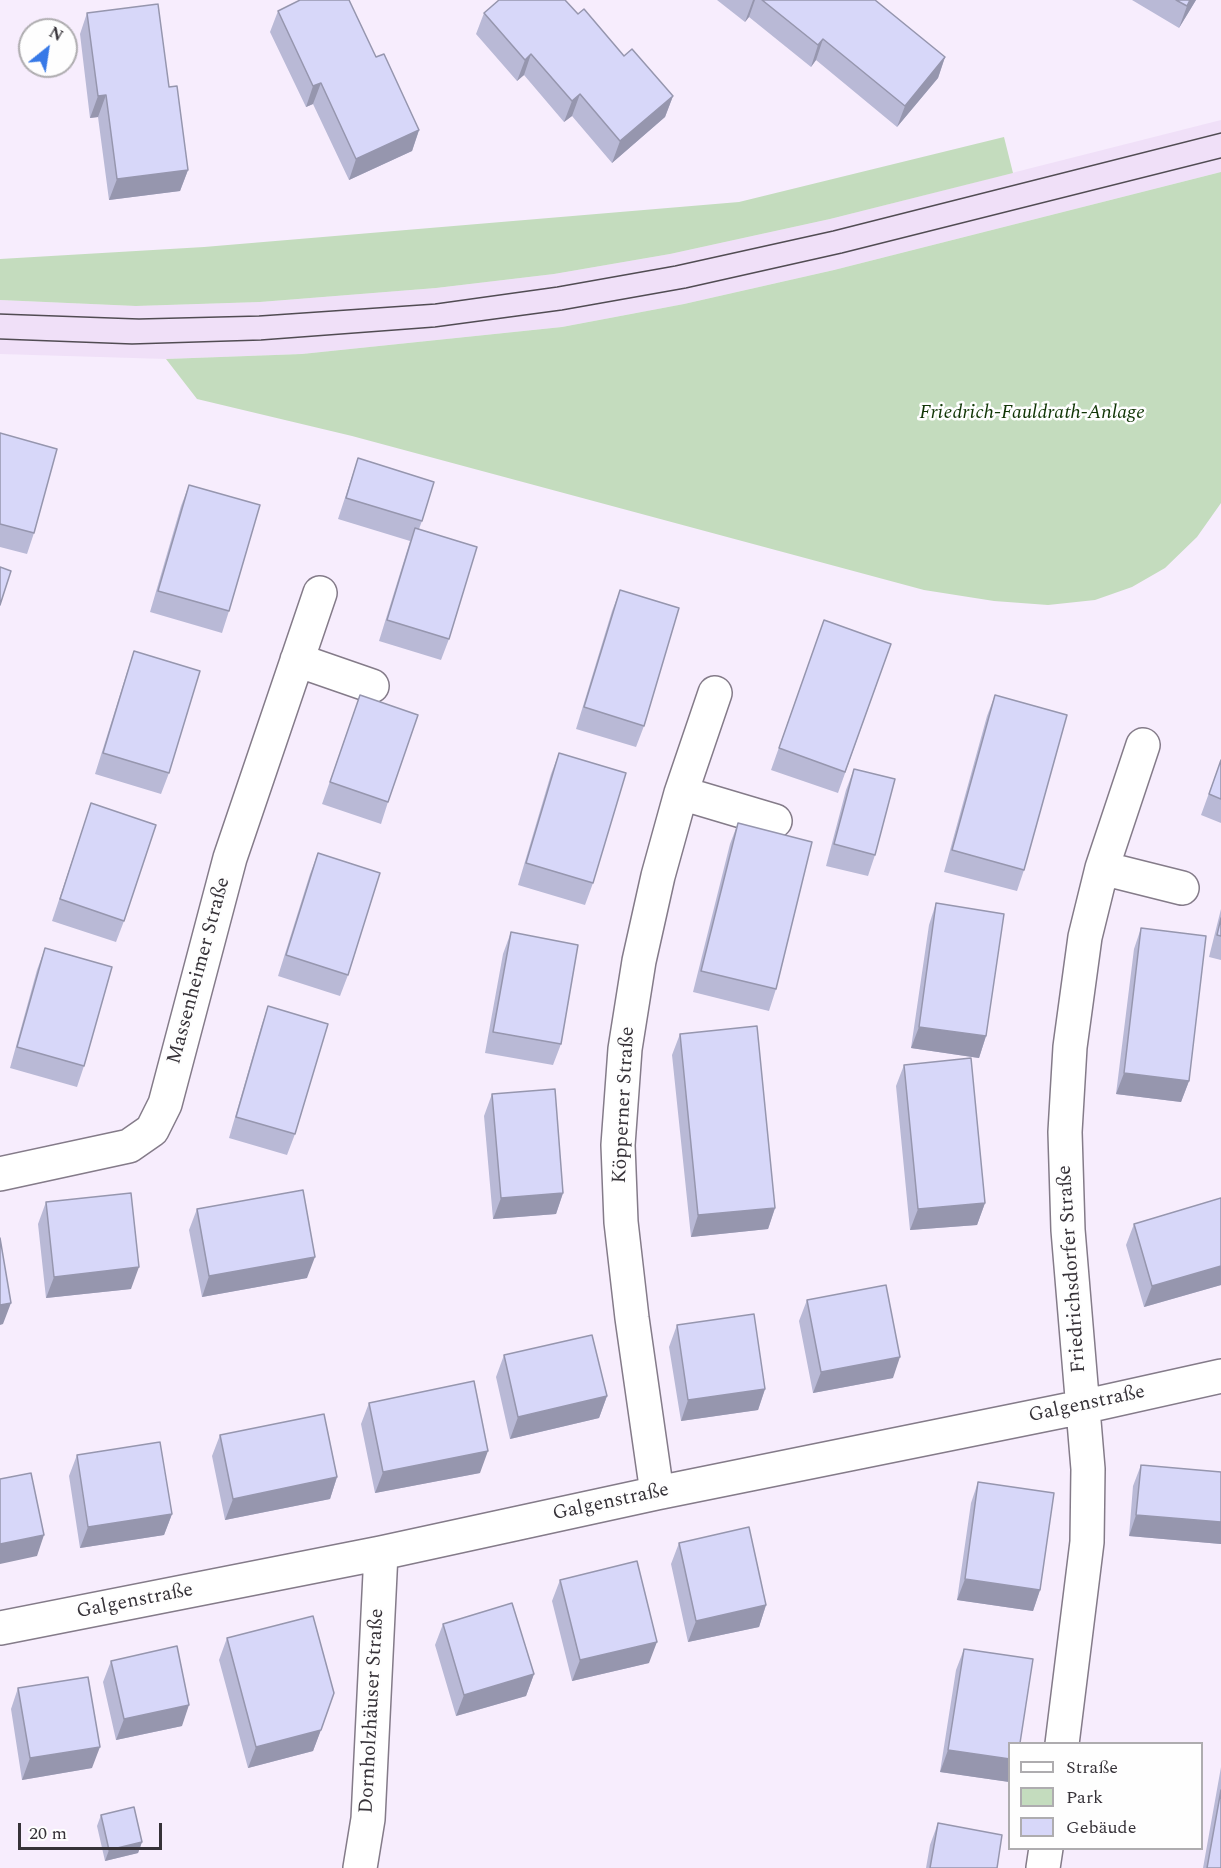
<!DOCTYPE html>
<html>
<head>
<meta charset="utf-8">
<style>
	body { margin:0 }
	#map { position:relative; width:1221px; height:1868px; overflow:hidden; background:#f7edfd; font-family:Spectral,serif }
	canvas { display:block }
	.legend { position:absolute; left:1008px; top:1742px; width:195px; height:108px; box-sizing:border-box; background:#fefefe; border:2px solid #aeacaf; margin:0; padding:8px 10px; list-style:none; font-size:18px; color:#363238 }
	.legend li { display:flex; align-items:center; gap:12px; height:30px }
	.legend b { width:30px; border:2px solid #aeacaf }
	.north { position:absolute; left:18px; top:18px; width:60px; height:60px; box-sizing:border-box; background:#fefefe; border:2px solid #aeacaf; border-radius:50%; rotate:30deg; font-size:16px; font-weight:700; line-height:24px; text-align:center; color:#363238 }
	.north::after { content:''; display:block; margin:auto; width:21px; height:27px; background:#3779e7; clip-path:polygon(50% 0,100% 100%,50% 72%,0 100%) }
	.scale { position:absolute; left:18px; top:1823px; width:144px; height:27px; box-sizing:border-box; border:3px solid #363238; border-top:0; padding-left:8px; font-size:18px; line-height:21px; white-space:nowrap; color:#363238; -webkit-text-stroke:4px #fefefe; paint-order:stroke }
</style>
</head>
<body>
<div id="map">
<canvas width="1221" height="1868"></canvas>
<ul class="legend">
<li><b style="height:8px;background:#fff"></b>Straße</li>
<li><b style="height:16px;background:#c4dcbe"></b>Park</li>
<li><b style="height:16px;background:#d7d7f9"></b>Gebäude</li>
</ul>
<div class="north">N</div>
<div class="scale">20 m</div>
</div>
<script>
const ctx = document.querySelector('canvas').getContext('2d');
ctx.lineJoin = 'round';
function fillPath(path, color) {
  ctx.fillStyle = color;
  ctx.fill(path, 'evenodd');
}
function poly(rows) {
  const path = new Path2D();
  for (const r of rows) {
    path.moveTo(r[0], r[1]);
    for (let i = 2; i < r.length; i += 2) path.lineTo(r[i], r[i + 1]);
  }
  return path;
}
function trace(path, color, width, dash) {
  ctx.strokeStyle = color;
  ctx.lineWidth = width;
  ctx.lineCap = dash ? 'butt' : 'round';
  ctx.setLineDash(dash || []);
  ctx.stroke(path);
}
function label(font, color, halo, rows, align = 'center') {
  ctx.font = font + ' Spectral,serif';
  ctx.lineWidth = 5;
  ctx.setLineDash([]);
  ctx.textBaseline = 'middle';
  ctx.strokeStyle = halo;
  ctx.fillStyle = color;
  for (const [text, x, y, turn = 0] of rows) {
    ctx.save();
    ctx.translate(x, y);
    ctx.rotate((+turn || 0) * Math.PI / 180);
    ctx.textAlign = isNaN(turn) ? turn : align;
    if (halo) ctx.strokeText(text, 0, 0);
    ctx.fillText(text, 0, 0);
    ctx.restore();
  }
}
const built = poly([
	[1221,120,1221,172,834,270,684,304,562,327,302,354,166,359,0,354,0,300,136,306,260,302,436,288,554,274,670,254,830,219]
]);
const green = poly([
	[1004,137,1013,173,830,219,670,254,554,274,436,288,260,302,136,306,0,300,0,259,204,247,739,202],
	[1221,172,1221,503,1197,537,1165,568,1132,587,1095,600,1048,605,994,601,924,590,352,436,197,399,166,359,302,354,562,327,684,304,834,270]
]);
const street = poly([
	[297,660,372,686],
	[681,793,775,821],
	[1102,868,1182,888],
	[0,1174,129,1146,152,1130,165,1104,230,858,320,593],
	[657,1493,632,1318,621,1222,618,1145,625,1049,639,961,658,876,681,793,715,693],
	[0,1628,381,1553,657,1493,1082,1407,1221,1376],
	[1062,1744,1087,1542,1088,1469,1068,1230,1065,1132,1070,1047,1085,937,1102,868,1143,745],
	[360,1868,368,1819,381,1553],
	[1043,1868,1046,1848]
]);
const tram = poly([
	[0,314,139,319,259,316,435,304,557,287,675,266,833,231,1221,133],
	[0,339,132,344,261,340,435,327,562,310,686,288,842,253,1221,158]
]);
const wall = poly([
	[717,0,875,0,945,57,938,78,897,127,816,60,811,67,749,17,745,22],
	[1132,0,1196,0,1179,28],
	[278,11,419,130,412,151,349,180,313,104,306,107,270,32],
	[87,13,188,170,180,191,109,200,98,117,90,118,80,34],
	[484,13,578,14,624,56,673,96,665,117,612,163,572,116,564,122,524,75,517,81,476,34],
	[0,433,34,533,27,554,0,547],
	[358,458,422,521,419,529,449,639,441,660,379,641,410,541,338,519],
	[189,485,229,611,222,633,150,612,181,506],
	[620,590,644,726,636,747,576,729,612,611],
	[824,620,891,644,838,793,771,770],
	[134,651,169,773,161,794,95,774,127,672],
	[360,695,388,802,381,824,322,804],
	[995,695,1024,870,1017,891,944,872,987,716],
	[559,753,593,883,585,905,518,885,551,774],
	[1221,760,1221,823,1201,815],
	[854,769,875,855,868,876,826,866,846,790],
	[91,803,124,921,116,942,52,921],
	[738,823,776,989,769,1011,693,992,730,844],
	[318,853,348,975,340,996,278,976,310,874],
	[936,903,986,1036,979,1058,911,1048,929,925],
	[1221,909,1221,960,1209,957],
	[1141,928,1189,1081,1181,1102,1116,1094,1134,949],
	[511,932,561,1044,553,1065,485,1053,503,954],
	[45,948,84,1066,77,1087,10,1068,37,970],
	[268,1006,295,1134,287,1155,229,1138,261,1027],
	[680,1034,775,1208,768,1229,691,1237,672,1055],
	[904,1065,985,1203,977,1225,910,1230,896,1086],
	[492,1094,563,1193,556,1214,493,1219,484,1116],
	[1221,1198,1221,1285,1144,1307,1126,1245,1134,1224],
	[46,1202,131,1289,46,1298,38,1224],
	[197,1209,307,1278,202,1297,189,1230],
	[807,1300,893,1378,813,1393,799,1321],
	[677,1325,765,1389,758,1410,681,1421,669,1347],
	[504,1355,607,1396,599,1418,510,1439,496,1377],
	[369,1403,480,1473,375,1493,361,1424],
	[220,1435,337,1477,330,1499,225,1520,212,1456],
	[77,1455,172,1514,164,1535,80,1548,69,1476],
	[1141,1465,1221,1472,1221,1544,1129,1536,1133,1486],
	[978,1482,1040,1590,1033,1611,957,1600,971,1503],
	[679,1543,766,1605,759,1627,688,1642,671,1564],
	[560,1580,649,1663,572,1681,552,1601],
	[443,1624,534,1674,526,1696,456,1716,435,1645],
	[227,1638,334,1693,313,1751,248,1768,219,1660],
	[964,1649,1010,1743,1010,1782,940,1772,956,1670],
	[111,1661,182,1726,116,1740,103,1682],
	[18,1688,92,1768,22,1780,11,1709],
	[1221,1767,1221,1868,1203,1868],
	[101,1815,142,1842,138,1853,105,1861,97,1826],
	[938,1823,997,1868,926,1868,930,1845]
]);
const shadedWall = poly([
	[753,0,755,0,749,17,745,22],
	[1190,0,1196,0,1179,28,1187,6],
	[823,39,816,60,811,67,818,45],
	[531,54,524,75,517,81,525,60],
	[945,57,938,78,897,127,905,106],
	[321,83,313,104,306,107,313,86],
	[580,94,572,116,564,122,572,101],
	[106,95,98,117,90,118,98,96],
	[673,96,665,117,612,163,620,141],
	[419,130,412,151,349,180,356,159],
	[188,170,180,191,109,200,117,179],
	[919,1027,986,1036,979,1058,911,1048],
	[1124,1073,1189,1081,1181,1102,1116,1094],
	[563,1193,556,1214,493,1219,501,1198],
	[985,1203,977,1225,910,1230,918,1209],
	[775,1208,768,1229,691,1237,698,1215],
	[315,1257,307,1278,202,1297,209,1276],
	[1221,1266,1221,1285,1144,1307,1152,1286],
	[139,1267,131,1289,46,1298,54,1277],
	[11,1303,3,1324,0,1325,0,1305],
	[900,1357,893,1378,813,1393,821,1372],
	[765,1389,758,1410,681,1421,688,1400],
	[607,1396,599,1418,510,1439,518,1417],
	[488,1451,480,1473,375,1493,383,1472],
	[337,1477,330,1499,225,1520,233,1499],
	[172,1514,164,1535,80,1548,88,1527],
	[1136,1515,1221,1522,1221,1544,1129,1536],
	[44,1535,37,1556,0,1564,0,1544],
	[965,1579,1040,1590,1033,1611,957,1600],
	[766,1605,759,1627,688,1642,696,1621],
	[657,1642,649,1663,572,1681,580,1660],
	[534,1674,526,1696,456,1716,464,1695],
	[189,1705,182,1726,116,1740,124,1719],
	[321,1730,313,1751,248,1768,256,1747],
	[100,1747,92,1768,22,1780,30,1758],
	[948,1750,1010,1759,1009,1782,940,1772],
	[142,1842,138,1853,105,1861,109,1850]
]);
const building = poly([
	[300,0,349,0,376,57,384,54,419,130,356,159,321,83,313,86,278,11,300,0],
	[499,0,565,0,578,14,584,9,624,56,632,49,673,96,620,141,580,94,572,101,531,54,525,60,484,13,499,0],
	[762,0,875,0,945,57,905,106,823,39,818,45,762,0],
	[1176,0,1190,0,1187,6,1176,0],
	[158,4,169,87,177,86,188,170,117,179,106,95,98,96,87,13,158,4],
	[0,433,57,449,34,533,0,524,0,433],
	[358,458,434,482,422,521,346,498,358,458],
	[189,485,260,505,229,611,158,591,189,485],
	[415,528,477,547,449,639,387,620,415,528],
	[0,567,11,571,0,605,0,567],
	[620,590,679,608,644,726,584,707,620,590],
	[824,620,891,644,845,772,779,748,824,620],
	[134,651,200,671,169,773,103,753,134,651],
	[360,695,418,715,388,802,330,782,360,695],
	[995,695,1067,715,1024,870,952,850,995,695],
	[559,753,626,773,593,883,526,863,559,753],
	[1221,760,1221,799,1209,794,1221,760],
	[854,769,895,779,875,855,834,844,854,769],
	[91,803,156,825,124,921,60,899,91,803],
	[738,823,812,842,776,989,701,971,738,823],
	[318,853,380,873,348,975,286,955,318,853],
	[936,903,1004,914,986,1036,919,1027,936,903],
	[1221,918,1221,936,1217,935,1221,918],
	[1141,928,1206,936,1189,1081,1124,1073,1141,928],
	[511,932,578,945,561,1044,493,1032,511,932],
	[45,948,112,967,84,1066,17,1047,45,948],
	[268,1006,328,1024,295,1134,236,1117,268,1006],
	[757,1026,775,1208,698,1215,680,1034,757,1026],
	[971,1058,985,1203,918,1209,904,1065,971,1058],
	[555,1089,563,1193,501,1198,492,1094,555,1089],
	[303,1190,315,1257,209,1276,197,1209,303,1190],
	[131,1193,139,1267,54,1277,46,1202,131,1193],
	[1221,1198,1221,1266,1152,1286,1134,1224,1221,1198],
	[0,1238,11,1303,0,1305,0,1238],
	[886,1285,900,1357,821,1372,807,1300,886,1285],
	[754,1314,765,1389,688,1400,677,1325,754,1314],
	[592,1335,607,1396,518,1417,504,1355,592,1335],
	[474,1381,488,1451,383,1472,369,1403,474,1381],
	[324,1414,337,1477,233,1499,220,1435,324,1414],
	[160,1442,172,1514,88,1527,77,1455,160,1442],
	[1141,1465,1221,1472,1221,1522,1136,1515,1141,1465],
	[31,1473,44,1535,0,1544,0,1479,31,1473],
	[978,1482,1054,1493,1040,1590,965,1579,978,1482],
	[749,1527,766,1605,696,1621,679,1543,749,1527],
	[637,1561,657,1642,580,1660,560,1580,637,1561],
	[512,1603,534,1674,464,1695,443,1624,512,1603],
	[313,1616,334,1693,321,1730,256,1747,227,1638,313,1616],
	[177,1646,189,1705,124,1719,111,1661,177,1646],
	[964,1649,1033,1659,1020,1743,1010,1743,1010,1759,948,1750,964,1649],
	[88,1677,100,1747,30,1758,18,1688,88,1677],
	[1221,1790,1221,1868,1207,1868,1221,1790],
	[134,1807,142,1842,109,1850,101,1815,134,1807],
	[938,1823,1002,1835,997,1868,930,1868,938,1823]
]);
const parkNames = [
	["Friedrich-Fauldrath-Anlage",1032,414]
];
const streetNames = [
	["Massenheimer Straße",200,971,-75],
	["Köpperner Straße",625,1105,-87],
	["Friedrichsdorfer Straße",1073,1269,-94],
	["Galgenstraße",1087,1405,-12],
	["Galgenstraße",611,1503,-12],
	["Galgenstraße",135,1602,-11],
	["Dornholzhäuser Straße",373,1711,-87]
];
fillPath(built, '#f0e0f8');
fillPath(green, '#c4dcbe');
trace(street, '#847b89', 36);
trace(street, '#fff', 33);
trace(tram, '#514c53', 1.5);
fillPath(wall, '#b9b9d6');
fillPath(shadedWall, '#9696ae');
fillPath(building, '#d7d7f9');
trace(building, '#9696ae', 1.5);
label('italic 20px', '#103505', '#fefefe', parkNames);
label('20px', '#363238', '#fefefe', streetNames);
</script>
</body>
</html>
